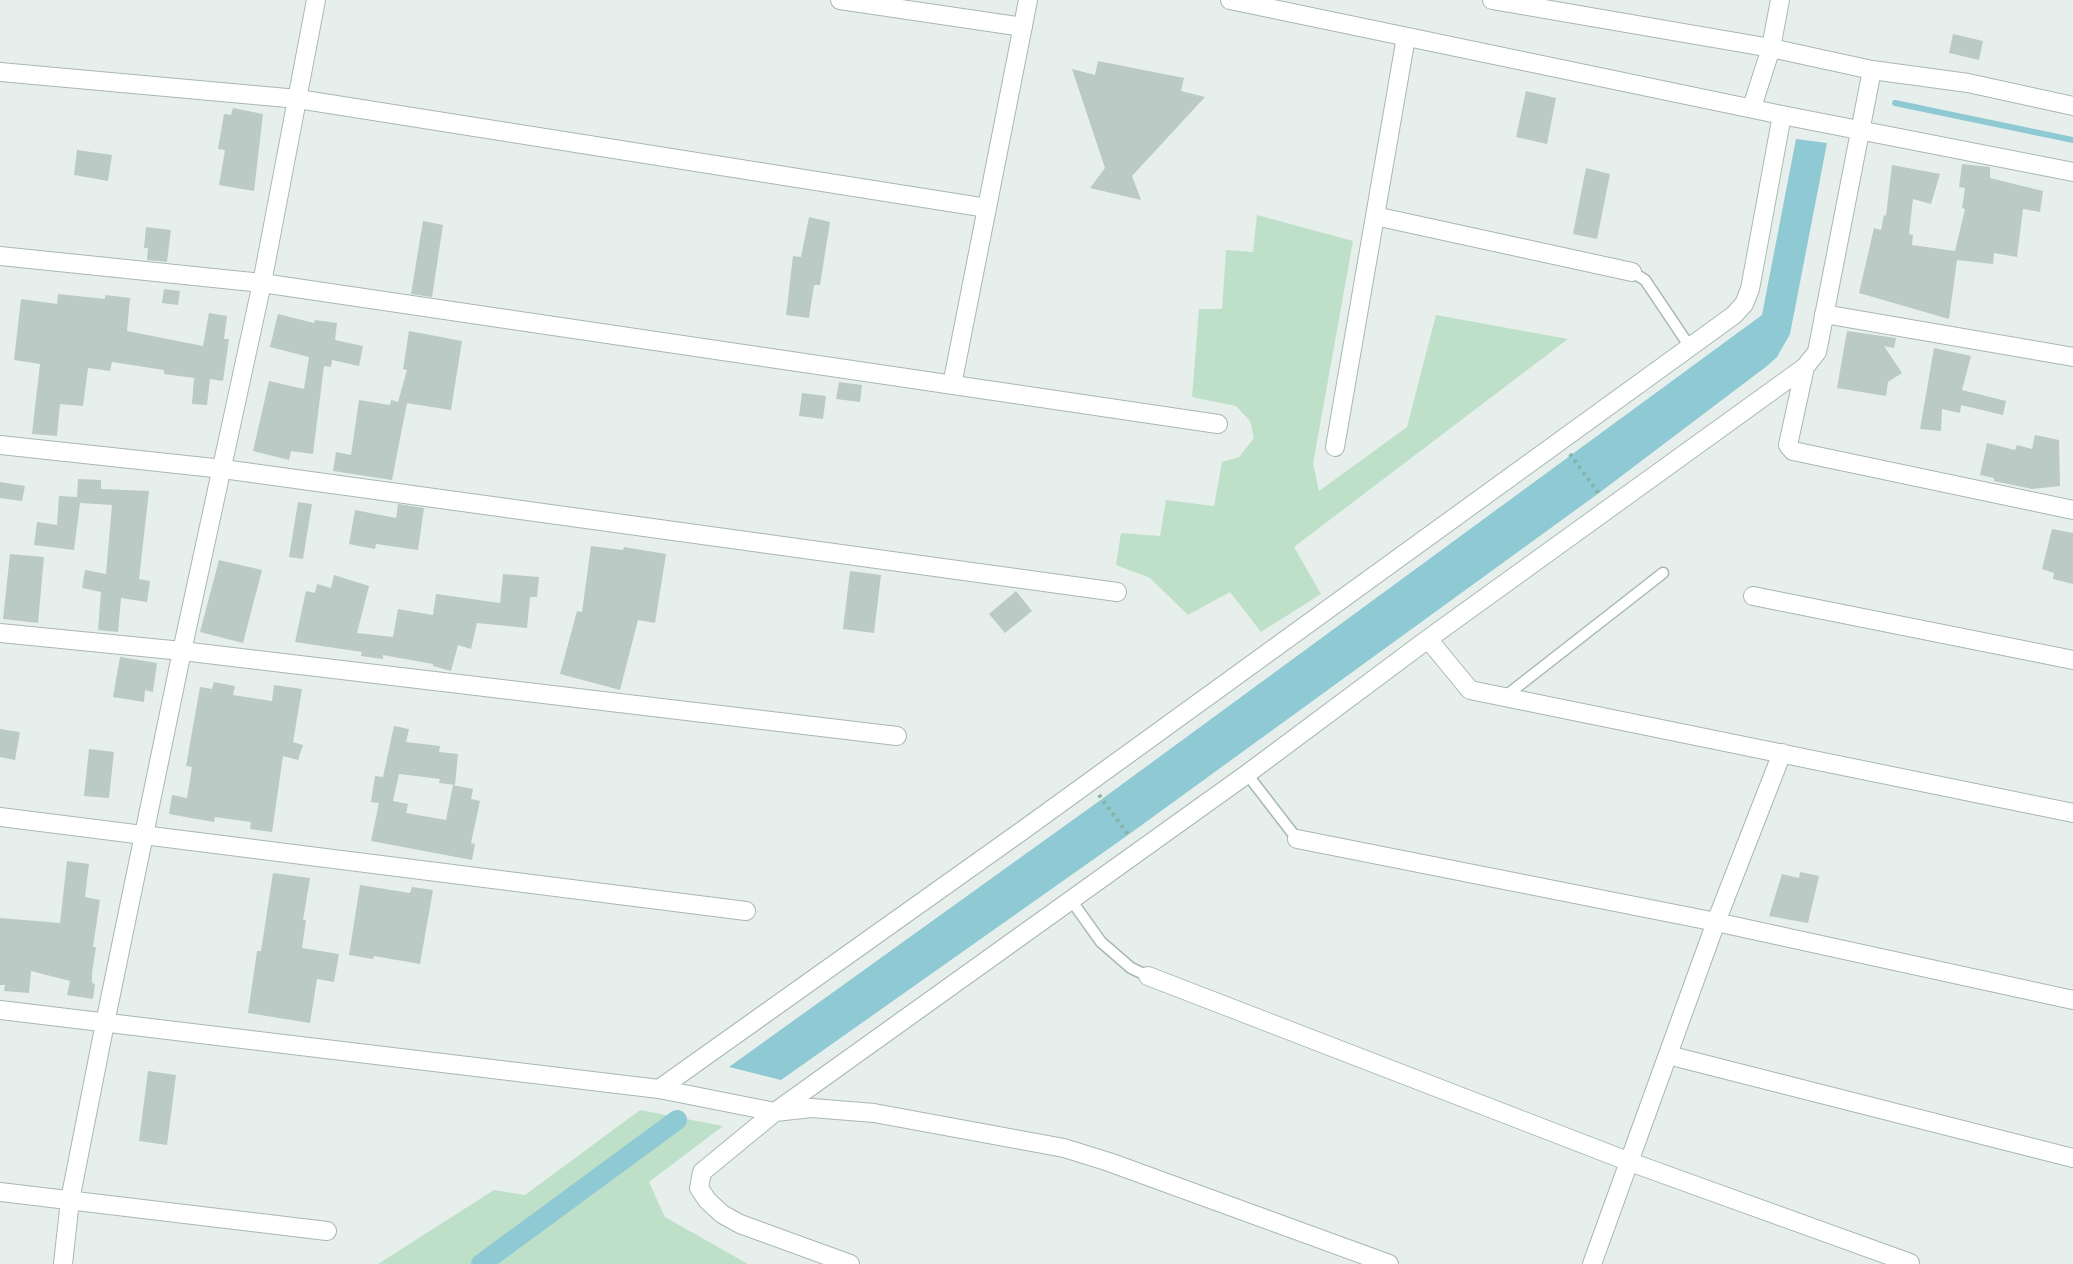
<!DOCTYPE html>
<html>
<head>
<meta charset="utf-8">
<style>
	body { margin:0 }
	canvas { display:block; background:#e6efeb }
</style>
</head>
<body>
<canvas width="2073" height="1264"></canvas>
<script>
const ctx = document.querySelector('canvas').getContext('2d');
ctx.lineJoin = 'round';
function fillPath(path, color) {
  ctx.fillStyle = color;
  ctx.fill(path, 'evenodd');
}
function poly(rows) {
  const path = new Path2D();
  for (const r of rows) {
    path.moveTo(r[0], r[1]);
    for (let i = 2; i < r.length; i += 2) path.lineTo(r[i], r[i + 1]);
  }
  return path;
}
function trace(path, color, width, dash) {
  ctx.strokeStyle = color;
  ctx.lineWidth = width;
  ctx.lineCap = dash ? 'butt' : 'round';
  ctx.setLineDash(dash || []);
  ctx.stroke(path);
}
const green = poly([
	[1257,215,1353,241,1313,464,1319,491,1407,427,1436,315,1568,339,1294,547,1321,594,1261,632,1230,592,1188,615,1150,578,1116,565,1121,533,1160,536,1166,500,1214,506,1222,462,1239,457,1254,438,1250,421,1236,406,1192,397,1199,309,1222,309,1226,250,1253,252],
	[640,1110,723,1126,649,1182,665,1217,748,1264,378,1264,494,1190,525,1195]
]);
const water = poly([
	[1796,139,1827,143,1790,334,1777,357,1767,366,1599,493,1128,835,781,1080,729,1067,1102,799,1762,315]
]);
const stream = poly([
	[1895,103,2073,140]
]);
const canal = poly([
	[481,1264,677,1120]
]);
const building = poly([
	[1953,34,1983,41,1979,60,1949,53],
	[1098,61,1184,78,1181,91,1205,97,1132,176,1141,200,1090,188,1105,168,1072,69,1095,75],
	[1526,91,1556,98,1547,144,1516,137],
	[233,108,263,114,254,191,219,185,225,150,218,149,224,114,231,115],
	[77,150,112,155,108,181,74,175],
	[1962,164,1990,167,1990,178,2043,191,2040,212,2023,209,2017,257,1994,253,1993,264,1957,260,1949,319,1859,293,1874,228,1881,230,1884,215,1886,216,1892,165,1940,174,1931,204,1913,199,1909,234,1913,235,1912,245,1955,251,1965,209,1962,208,1965,188,1959,187],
	[1586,168,1610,174,1597,239,1573,234],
	[809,217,830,222,820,285,814,285,809,318,786,315,793,256,801,257],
	[423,221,443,225,432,297,411,294],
	[146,227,171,230,167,262,147,260,148,248,144,248],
	[164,289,180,291,178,305,162,303],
	[58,294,105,299,105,295,130,298,127,331,203,346,209,313,227,316,224,339,229,339,223,381,210,379,207,405,192,404,194,378,164,374,164,370,112,362,110,371,88,368,83,406,60,404,57,436,32,434,40,364,14,360,21,299,57,304],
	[278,314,314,323,315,320,337,323,335,340,363,346,359,366,332,360,331,367,324,366,313,454,291,451,289,460,253,451,269,381,304,389,309,357,270,347],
	[409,331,462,341,451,410,400,402,407,403,392,480,333,471,336,452,351,455,359,400,390,405,391,400,398,402,407,370,403,369],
	[1847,331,1896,338,1894,348,1884,346,1902,373,1888,382,1886,396,1837,388],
	[1934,348,1971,356,1962,390,2006,401,2003,415,1961,405,1960,413,1942,409,1941,431,1920,429],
	[839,382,862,385,860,402,836,399],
	[802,393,826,396,823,419,799,416],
	[2035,435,2059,440,2060,486,2032,489,1994,481,1994,478,1980,475,1987,443,2015,450,2017,445,2032,449],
	[78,479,101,480,101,489,149,491,139,579,150,581,147,602,121,598,118,632,98,630,101,592,82,588,85,570,106,574,112,505,80,503,74,550,34,545,37,522,57,525,59,496,77,497],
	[0,482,25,486,22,501,0,498],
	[298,502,312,504,303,559,289,557],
	[398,504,424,508,418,550,376,544,375,549,349,544,355,510,396,518],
	[2052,529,2073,533,2073,584,2053,579,2054,573,2042,569],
	[591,546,623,550,624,547,666,554,655,623,638,620,620,690,560,674,577,611,582,612],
	[10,554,44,557,38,623,3,619],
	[219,560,262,570,243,643,200,632],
	[850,571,881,575,874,633,843,629],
	[503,574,539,577,537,597,530,597,527,628,477,623,471,649,458,645,451,671,433,666,433,664,383,655,383,659,361,656,362,652,295,642,306,591,315,593,317,584,331,588,334,575,369,586,357,633,393,637,398,609,433,615,436,594,500,603],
	[1016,591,1032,611,1005,633,989,614],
	[120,657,157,663,153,692,145,690,144,702,113,697],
	[214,682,235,686,233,695,272,701,274,685,302,689,293,742,303,745,298,760,283,756,272,832,250,829,251,822,215,817,214,822,169,814,172,795,187,798,192,767,186,766,200,687,212,689],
	[394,726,409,729,406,742,440,746,439,752,458,754,455,785,439,783,440,779,399,774,393,801,408,804,406,813,446,820,453,785,473,789,471,799,480,801,471,843,475,844,472,860,371,841,379,803,371,802,375,776,383,777],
	[0,729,20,732,15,760,0,757],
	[89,749,114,752,109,798,84,796],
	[67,861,89,864,85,897,100,900,93,947,96,947,92,973,92,983,95,984,93,999,67,995,70,981,31,971,29,993,4,991,5,985,0,985,0,918,60,923],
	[1800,872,1819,876,1808,923,1769,916,1782,874,1799,878],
	[273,873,310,878,303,920,306,920,302,948,339,954,334,982,317,979,310,1023,248,1013,257,951,261,951],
	[360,885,410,893,412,887,433,890,420,964,374,956,373,959,349,955],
	[148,1071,176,1075,167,1145,139,1141]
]);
const path = poly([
	[1570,454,1599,494],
	[1099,795,1130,837]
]);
const service = poly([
	[1632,272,1645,280,1690,347],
	[1503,698,1663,573],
	[1247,774,1297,839],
	[1071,900,1101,942,1131,968,1148,976]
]);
const minor = poly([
	[840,0,1023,27],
	[0,72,298,99,987,208],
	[1752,107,1771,48,1780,0],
	[1375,216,1632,272],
	[0,256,262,283,1218,424],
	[1824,314,2073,357],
	[1805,367,1788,445,1793,451,2073,510],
	[952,385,1028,0],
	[0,445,223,469,1117,592],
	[1335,447,1406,37],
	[1753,596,2073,660],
	[0,633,182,651,897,736],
	[1428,639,1470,690,2073,813],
	[0,817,746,911],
	[1297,839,1716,922,2073,1000],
	[1148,976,1630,1162,1910,1263],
	[0,1010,659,1089,775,1112,812,1108,874,1113,1064,1148,1109,1162,1389,1264],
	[1668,1055,2073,1158],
	[659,1089,1026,828,1734,315,1744,304,1750,289,1782,115],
	[0,1192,327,1231],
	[63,1264,70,1200,105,1023,182,651,262,283,316,0],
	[850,1264,740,1224,722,1214,707,1200,699,1188,702,1172,775,1112,1247,774,1428,639,1805,367,1817,352,1872,70],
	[1592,1264,1716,922,1782,753]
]);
const tertiary = poly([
	[1230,0,1782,115,2073,172],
	[1492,0,1771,48,1872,70,1968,83,2073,106]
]);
fillPath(green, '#bfe0c8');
fillPath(water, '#8ec9d4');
trace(stream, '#8ec9d4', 6);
trace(canal, '#8ec9d4', 20);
fillPath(building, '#bbcac4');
trace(service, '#a8b8b2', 13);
trace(minor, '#a8b8b2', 20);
trace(tertiary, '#a8b8b2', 20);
trace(path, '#86b3a5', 4, [3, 4.5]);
trace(service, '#fff', 10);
trace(minor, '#fff', 18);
trace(tertiary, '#fff', 18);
</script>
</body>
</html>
